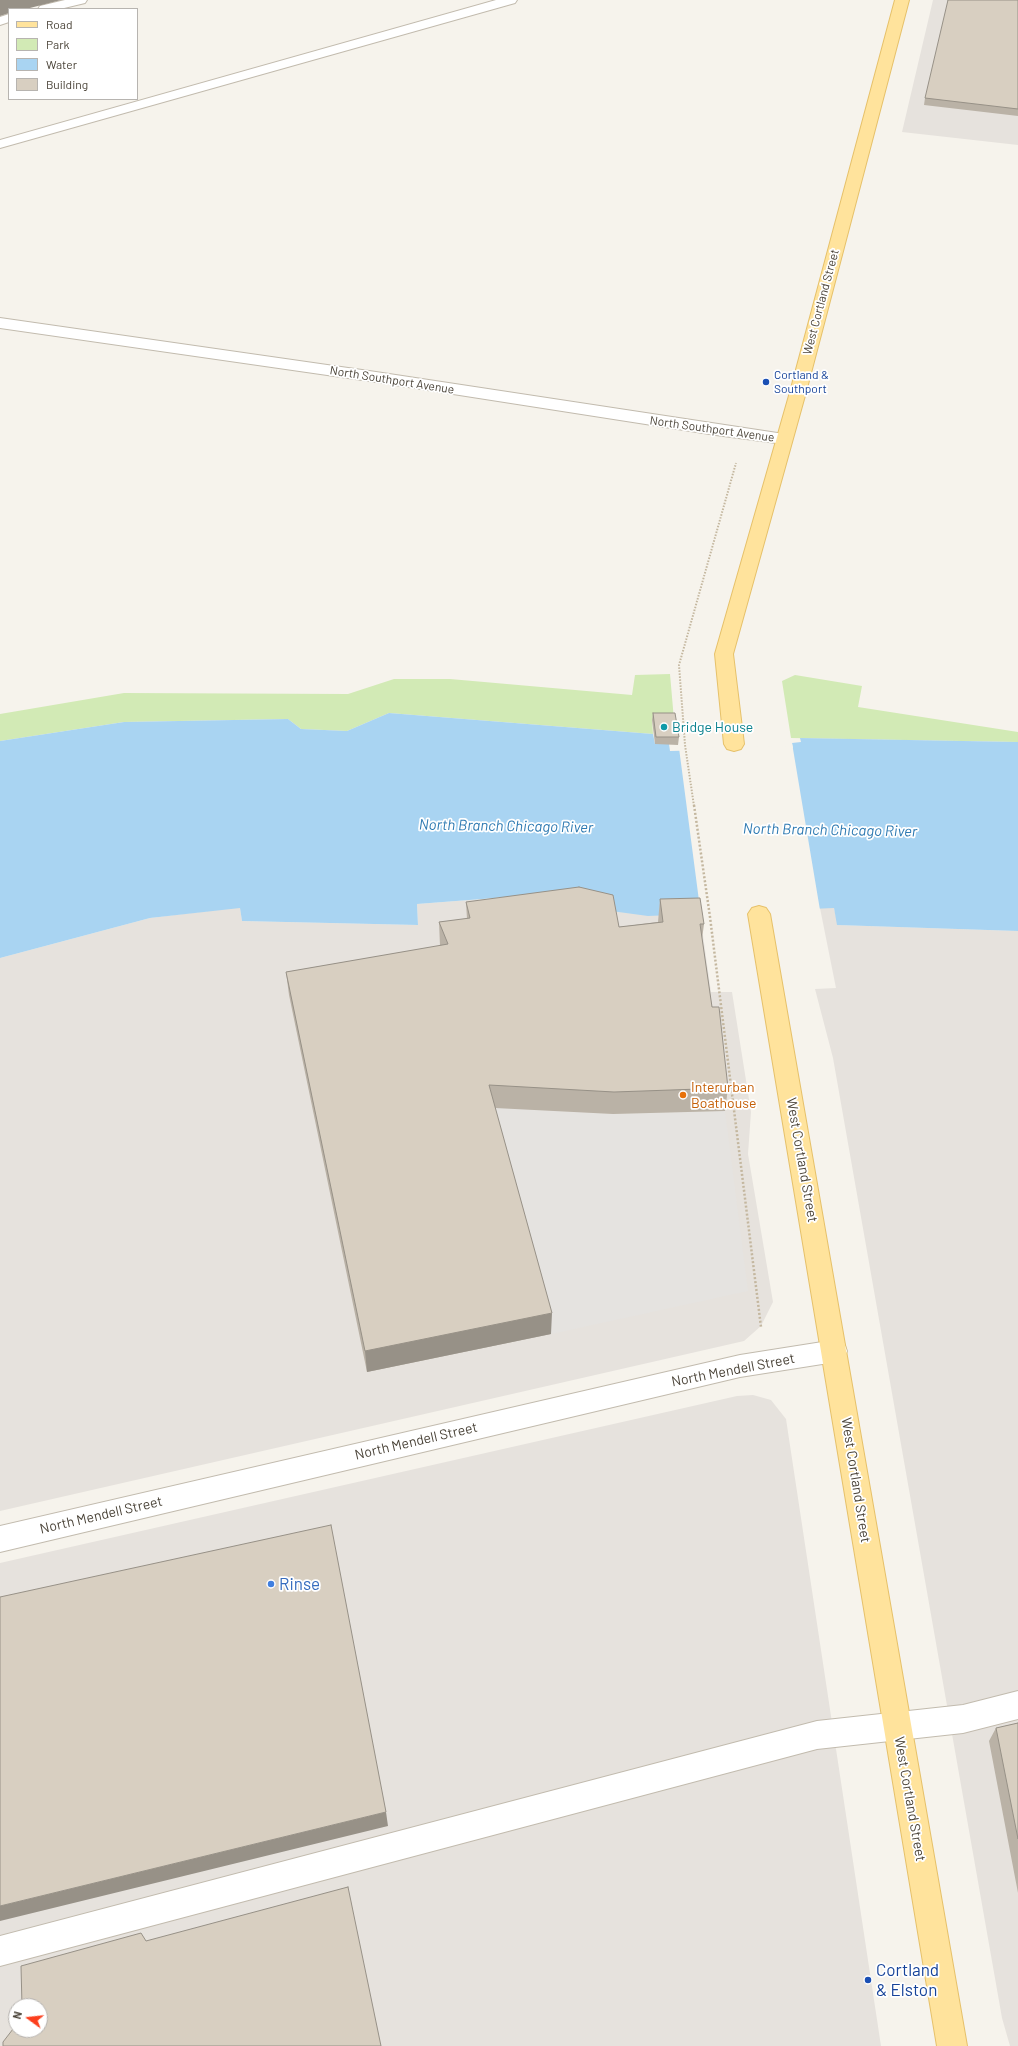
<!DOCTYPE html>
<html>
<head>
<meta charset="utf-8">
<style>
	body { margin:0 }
	#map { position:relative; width:1018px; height:2046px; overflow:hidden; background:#f6f3ec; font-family:Barlow,sans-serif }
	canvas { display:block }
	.legend { position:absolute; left:8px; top:8px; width:130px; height:92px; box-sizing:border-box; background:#fff; border:1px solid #b7b4b0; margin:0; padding:5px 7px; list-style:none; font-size:12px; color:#4b4439 }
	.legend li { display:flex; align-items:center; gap:8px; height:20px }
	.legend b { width:20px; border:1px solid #b7b4b0 }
	.north { position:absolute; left:8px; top:1998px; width:40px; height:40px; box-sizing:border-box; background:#fff; border:1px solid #b7b4b0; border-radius:50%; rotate:285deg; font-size:11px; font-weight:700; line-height:16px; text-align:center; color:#4b4439 }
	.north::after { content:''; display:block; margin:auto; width:14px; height:18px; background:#fc3f1d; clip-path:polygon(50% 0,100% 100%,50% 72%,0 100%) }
</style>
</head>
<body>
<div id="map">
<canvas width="1018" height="2046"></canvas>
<ul class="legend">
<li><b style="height:5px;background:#ffe39c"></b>Road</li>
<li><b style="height:11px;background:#d2eab5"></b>Park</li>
<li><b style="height:11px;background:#a9d4f2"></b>Water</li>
<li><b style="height:11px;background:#d8cfc1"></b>Building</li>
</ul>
<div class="north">N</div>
</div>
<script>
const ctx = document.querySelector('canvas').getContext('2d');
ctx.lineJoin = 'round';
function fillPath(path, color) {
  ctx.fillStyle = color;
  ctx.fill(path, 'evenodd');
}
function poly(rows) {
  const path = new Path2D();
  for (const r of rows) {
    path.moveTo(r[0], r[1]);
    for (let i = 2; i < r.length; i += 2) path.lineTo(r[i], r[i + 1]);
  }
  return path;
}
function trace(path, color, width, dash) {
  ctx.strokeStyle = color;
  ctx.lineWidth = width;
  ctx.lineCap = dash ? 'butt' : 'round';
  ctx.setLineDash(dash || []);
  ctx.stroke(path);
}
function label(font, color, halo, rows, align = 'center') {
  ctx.font = font + ' Barlow,sans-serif';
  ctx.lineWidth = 3.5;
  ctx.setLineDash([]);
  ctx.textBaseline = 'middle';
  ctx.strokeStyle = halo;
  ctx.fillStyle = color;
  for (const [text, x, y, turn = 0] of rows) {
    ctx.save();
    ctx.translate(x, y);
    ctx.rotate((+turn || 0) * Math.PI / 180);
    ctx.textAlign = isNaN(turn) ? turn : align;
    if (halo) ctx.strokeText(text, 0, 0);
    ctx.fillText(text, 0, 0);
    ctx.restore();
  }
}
const industrial = poly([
	[933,0,1018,0,1018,145,902,132],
	[508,897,700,914,711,992,732,992,751,1112,748,1154,773,1302,761,1326,744,1341,0,1511,0,958,150,918,240,907,242,921,418,925,417,904],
	[820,908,834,908,838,925,1018,931,1018,2046,1010,2046,1002,2018,833,1058,815,989,836,988],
	[753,1395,771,1400,786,1419,881,2046,0,2046,0,1563,737,1396],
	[16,2006,40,2006,40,2030,16,2030]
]);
const green = poly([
	[670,674,674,720,652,720,653,734,389,713,347,731,301,729,288,719,124,722,0,741,0,714,124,693,348,694,394,679,450,679,632,695,635,675],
	[795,675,862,686,858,707,1018,732,1018,742,791,738,782,681]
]);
const parking = poly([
	[489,1107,613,1114,725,1111,748,1291,551,1334]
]);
const water = poly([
	[389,713,653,734,655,744,669,744,670,751,793,748,792,743,801,742,800,738,1018,742,1018,931,837,925,834,908,648,916,508,897,417,904,418,925,242,921,240,908,150,918,0,958,0,741,124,722,288,719,301,729,347,731]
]);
const pier = poly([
	[790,743,792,743,820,910,701,916,679,748,791,746]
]);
const pathFar1 = poly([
	[694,806,685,745,679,665,736,463]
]);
const path = poly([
	[694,805,710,917,761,1327]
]);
const minor = poly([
	[65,0,87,0,85,3,60,9,38,9,40,6,65,0],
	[496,0,517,0,515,3,0,148,0,140,496,0],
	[9,14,9,22,0,25,0,17,9,14],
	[0,318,376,372,784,434,790,435,792,439,790,443,784,444,716,435,376,382,0,328,0,318],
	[835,1340,844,1343,847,1351,844,1359,835,1362,740,1377,0,1552,0,1526,740,1355,835,1340],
	[1018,1691,1018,1719,963,1733,817,1749,0,1966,0,1936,817,1721,963,1705,1018,1691]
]);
const major = poly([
	[895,0,909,0,806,392,733,654,744,744,741,749,734,751,727,749,724,744,715,654,790,392,895,0],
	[759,906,766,908,770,914,967,2046,937,2046,748,914,752,908,759,906]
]);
const wall = poly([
	[1018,0,1018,116,924,105,925,98],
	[653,713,679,737,678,745,655,744,652,720],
	[660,899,704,924,702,939,712,1007,728,1088,725,1111,613,1114,495,1108,551,1334,367,1372,289,995,286,972,440,946,439,922,467,919,466,902,619,927,658,922],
	[1018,1723,1018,1893,989,1741,996,1728]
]);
const shadedWall = poly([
	[0,0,61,0,26,9,9,9,9,13,0,16],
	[552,1313,551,1334,367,1372,365,1351],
	[386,1812,388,1826,0,1921,0,1906]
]);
const building = poly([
	[948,0,1018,0,1018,109,925,98,948,0],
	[653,713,675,713,679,737,656,737,653,713],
	[579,887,613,895,619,927,663,922,660,899,700,898,704,924,700,924,712,1007,719,1007,728,1088,614,1092,489,1085,552,1313,365,1351,286,972,448,944,439,922,470,918,466,902,579,887],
	[331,1525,386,1812,0,1906,0,1597,331,1525],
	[1018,1723,1018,1839,996,1728,1018,1723],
	[348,1887,381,2046,3,2046,3,2042,13,2029,16,2028,16,2030,40,2030,40,2006,22,2006,21,1966,141,1933,146,1941,348,1887]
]);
const markers = [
	[766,382,4,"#1a4fb4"],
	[664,727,4,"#0f9aa8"],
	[683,1095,4,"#e8710a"],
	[271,1584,4,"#3f7fe0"],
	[868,1980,4,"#1a4fb4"]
];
const farStreetnames = [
	["West Cortland Street",821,302,-75],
	["North Southport Avenue",392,380,9],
	["North Southport Avenue",712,429,8]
];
const farTransitnames = [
	["Cortland &",774,375],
	["Southport",774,389]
];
const cultureNames = [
	["Bridge House",672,727]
];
const foodNames = [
	["Interurban",691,1087],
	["Boathouse",691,1103]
];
const streetNames = [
	["West Cortland Street",802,1160,80],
	["North Mendell Street",733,1370,-11],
	["North Mendell Street",416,1441,-13],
	["West Cortland Street",856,1480,81],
	["North Mendell Street",101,1515,-13],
	["West Cortland Street",910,1799,80]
];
const waterNames = [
	["North Branch Chicago River",506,826,1],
	["North Branch Chicago River",830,830,1]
];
const nearShopnames = [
	["Rinse",279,1584]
];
const nearTransitnames = [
	["Cortland",876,1970],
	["& Elston",876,1990]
];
fillPath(industrial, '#e6e2dd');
fillPath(green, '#d2eab5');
fillPath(parking, '#e5e3e0');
fillPath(water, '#a9d4f2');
fillPath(pier, '#f6f3ec');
trace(minor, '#c2bbae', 2);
trace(major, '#e6c16a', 2);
trace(pathFar1, '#c4b79f', 2, [1.5, 1.5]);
trace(path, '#c4b79f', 2.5, [2, 2]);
fillPath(minor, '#fff');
fillPath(major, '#ffe39c');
fillPath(wall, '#bab2a6');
fillPath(shadedWall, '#979187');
fillPath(building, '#d8cfc1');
trace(building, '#979187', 1);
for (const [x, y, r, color] of markers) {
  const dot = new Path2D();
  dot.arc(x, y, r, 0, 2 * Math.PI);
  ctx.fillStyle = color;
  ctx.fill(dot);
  trace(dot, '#fff', 1.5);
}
label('12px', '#4b4439', '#fff', farStreetnames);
label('12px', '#164399', '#fff', farTransitnames, 'left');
label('14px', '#0d838f', '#fff', cultureNames, 'left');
label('14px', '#c56008', '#fff', foodNames, 'left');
label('14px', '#4b4439', '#fff', streetNames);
label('italic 15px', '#2e7ab2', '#fff', waterNames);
label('17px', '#366cbe', '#fff', nearShopnames, 'left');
label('17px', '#164399', '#fff', nearTransitnames, 'left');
</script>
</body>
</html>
